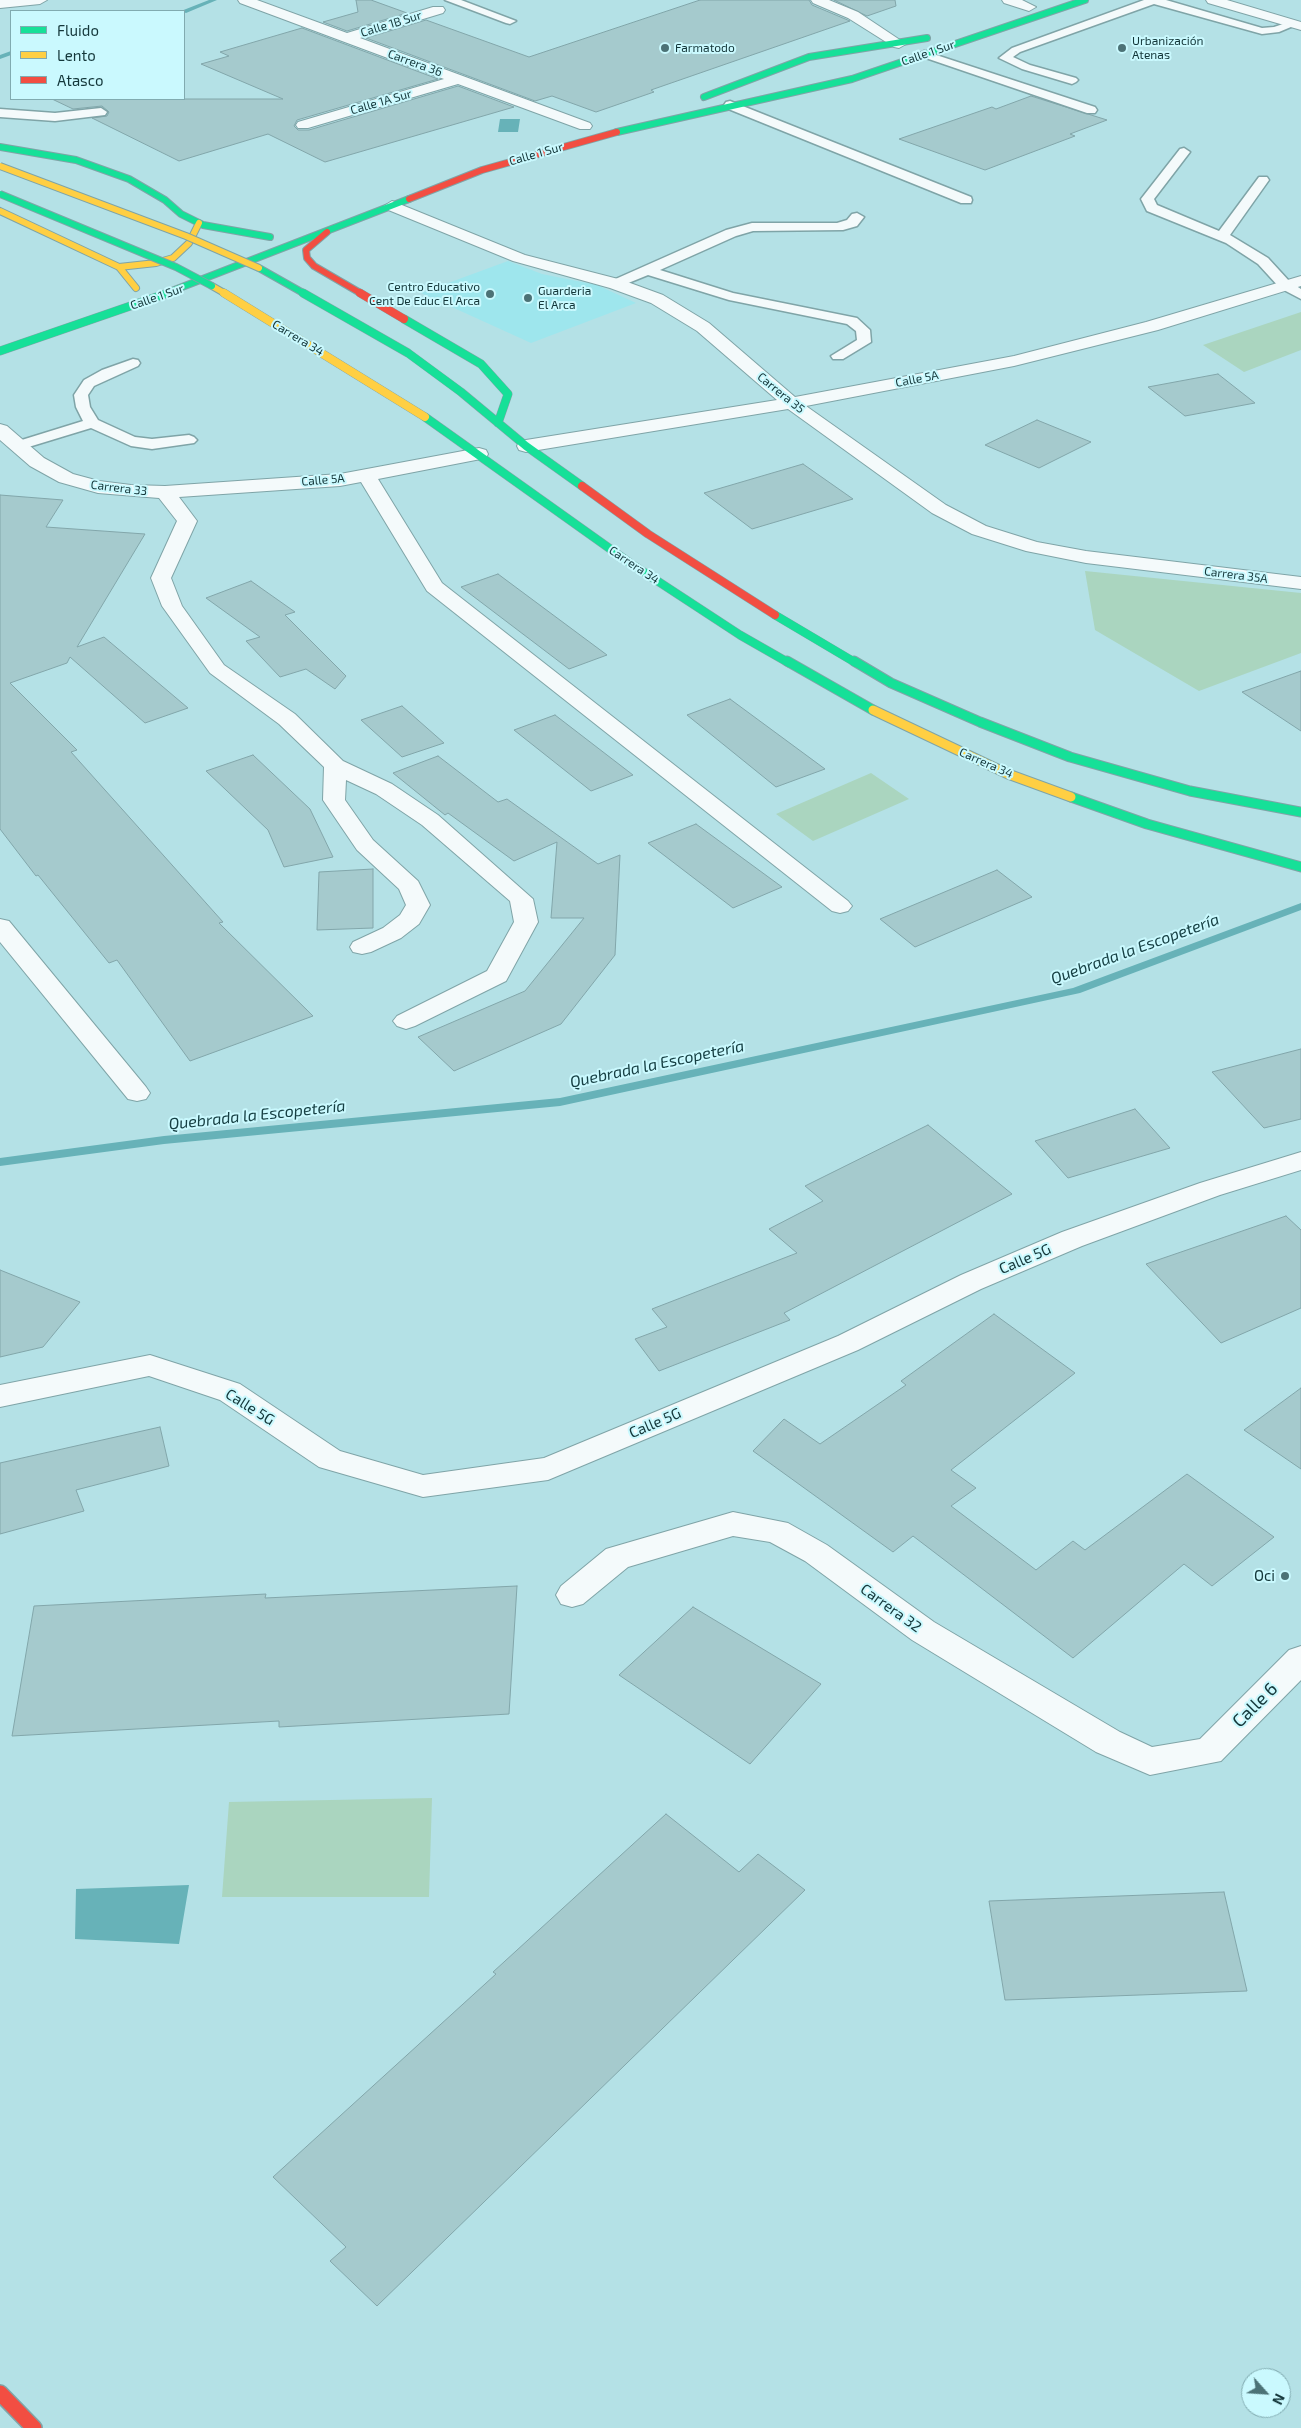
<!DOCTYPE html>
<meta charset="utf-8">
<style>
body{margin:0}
#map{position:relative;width:1301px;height:2428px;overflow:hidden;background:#b4e1e6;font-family:"Exo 2",sans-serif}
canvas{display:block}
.legend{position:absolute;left:10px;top:10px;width:175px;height:90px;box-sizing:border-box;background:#caf9fe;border:1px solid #81abb0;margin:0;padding:6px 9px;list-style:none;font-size:15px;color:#14373a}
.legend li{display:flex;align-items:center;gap:10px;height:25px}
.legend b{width:25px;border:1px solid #81abb0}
.north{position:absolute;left:1241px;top:2368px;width:50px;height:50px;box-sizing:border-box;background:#caf9fe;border:1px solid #81abb0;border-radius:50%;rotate:116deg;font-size:14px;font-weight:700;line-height:20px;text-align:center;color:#14373a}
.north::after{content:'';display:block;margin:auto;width:18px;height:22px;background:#4c7276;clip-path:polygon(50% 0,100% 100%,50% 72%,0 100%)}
</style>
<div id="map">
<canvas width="1301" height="2428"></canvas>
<ul class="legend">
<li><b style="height:6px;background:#16e098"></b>Fluido</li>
<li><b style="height:6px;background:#ffcf43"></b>Lento</li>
<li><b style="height:6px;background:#f24e42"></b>Atasco</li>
</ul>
<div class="north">N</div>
</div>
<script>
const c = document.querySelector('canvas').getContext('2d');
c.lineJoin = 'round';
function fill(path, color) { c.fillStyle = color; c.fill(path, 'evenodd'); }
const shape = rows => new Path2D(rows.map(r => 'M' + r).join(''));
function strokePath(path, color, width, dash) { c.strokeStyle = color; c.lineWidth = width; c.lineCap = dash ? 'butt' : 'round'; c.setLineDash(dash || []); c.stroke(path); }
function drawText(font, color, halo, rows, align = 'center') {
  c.font = font + ' "Exo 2",sans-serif'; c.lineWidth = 4; c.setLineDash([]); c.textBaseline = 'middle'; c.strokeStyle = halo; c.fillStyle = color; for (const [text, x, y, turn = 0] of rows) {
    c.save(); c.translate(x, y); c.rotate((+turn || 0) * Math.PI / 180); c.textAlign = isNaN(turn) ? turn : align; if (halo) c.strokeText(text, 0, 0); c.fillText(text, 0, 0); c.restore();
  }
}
fill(shape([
 [508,261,542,274,597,285,636,303,531,343,421,293]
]), '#9ee6ed');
fill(shape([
 [1301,312,1301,350,1244,372,1203,345],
 [1085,571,1301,593,1301,653,1199,691,1095,630],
 [871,773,909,799,813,841,776,814],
 [432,1798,429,1897,222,1897,229,1802]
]), '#aad5bf');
fill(shape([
 [500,119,520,119,518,132,498,132],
 [189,1885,179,1944,75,1939,76,1889]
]), '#67b2b8');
fill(shape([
 [209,0,217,0,186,13,181,11,209,0],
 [11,51,11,55,0,59,0,55,11,51],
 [1301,903,1301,910,1080,993,560,1106,164,1144,0,1166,0,1158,164,1136,560,1098,1073,988,1301,903]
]), '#67b2b8');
const building = shape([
 [356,0,371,0,407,13,347,31,323,22,358,12,356,0],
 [700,0,809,0,812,5,850,21,651,90,654,92,596,112,552,96,535,101,366,38,426,20,529,57,700,0],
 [834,0,895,0,896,6,867,16,834,0],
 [302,28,438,79,297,120,294,126,298,130,309,130,458,86,514,107,325,162,268,134,179,161,92,118,107,116,109,112,102,106,73,109,52,99,283,99,201,64,229,56,220,52,302,28],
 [1031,96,1107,120,1070,134,1075,136,985,170,899,139,992,107,996,109,1031,96],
 [1218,374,1255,403,1185,416,1148,387,1218,374],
 [1037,420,1091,442,1039,468,985,445,1037,420],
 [803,464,853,499,752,529,704,493,803,464],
 [0,495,63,500,46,527,145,534,77,647,104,637,188,708,145,723,70,657,67,663,10,683,77,750,71,752,223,922,219,923,313,1016,190,1061,117,960,109,963,38,875,36,876,0,829,0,495],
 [498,574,607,655,569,669,461,587,498,574],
 [251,581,295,612,285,615,346,676,335,689,306,669,280,677,246,641,260,637,206,598,251,581],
 [1301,671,1301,731,1242,692,1301,671],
 [730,699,825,769,776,787,687,715,730,699],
 [402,706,444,743,402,757,361,720,402,706],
 [555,715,633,775,591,791,514,730,555,715],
 [253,755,310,809,333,857,284,867,268,830,206,771,253,755],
 [438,756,498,802,507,799,598,864,620,855,615,955,561,1024,454,1071,418,1037,525,991,584,918,551,918,557,842,514,861,448,813,445,815,393,773,438,756],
 [696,824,782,887,733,908,648,843,696,824],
 [373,869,373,928,317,930,319,872,373,869],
 [997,870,1032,897,915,947,880,919,997,870],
 [1301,1049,1301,1119,1264,1128,1212,1072,1301,1049],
 [1135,1109,1170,1148,1068,1178,1035,1141,1135,1109],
 [928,1125,1012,1194,784,1313,790,1320,659,1371,635,1339,667,1327,652,1309,797,1253,769,1229,823,1201,805,1186,928,1125],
 [1286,1216,1301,1230,1301,1308,1221,1343,1146,1264,1286,1216],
 [0,1270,80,1302,43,1347,0,1357,0,1270],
 [994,1314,1075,1373,951,1470,976,1488,951,1506,1036,1570,1073,1541,1085,1550,1187,1474,1274,1537,1212,1586,1184,1564,1073,1658,913,1536,893,1552,753,1451,784,1419,820,1444,906,1385,901,1381,994,1314],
 [1301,1388,1301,1469,1244,1430,1301,1388],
 [160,1427,169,1466,76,1490,84,1511,0,1534,0,1463,160,1427],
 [517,1586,509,1714,279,1727,279,1721,12,1736,34,1606,266,1594,265,1598,517,1586],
 [693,1607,821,1684,750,1764,619,1675,693,1607],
 [666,1814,739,1872,758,1854,805,1890,377,2306,330,2261,346,2247,273,2177,496,1974,493,1972,666,1814],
 [1224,1892,1247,1991,1005,2000,989,1901,1224,1892]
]);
fill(building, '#a5cacd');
strokePath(building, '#82a6aa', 1);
const lane = shape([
 [445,0,461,0,516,21,510,24,506,23,445,0],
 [1144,0,1166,0,1262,28,1274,27,1292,21,1298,24,1279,32,1262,34,1154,4,1020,52,1013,57,1030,65,1076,78,1078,80,1076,82,1072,84,1022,69,999,58,1012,48,1144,0],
 [924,51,1095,107,1097,110,1095,113,1087,113,920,56,918,54,924,51],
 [730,101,971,197,972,200,971,203,961,203,726,108,724,105,726,102,730,101],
 [101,108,107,112,105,115,55,121,0,117,0,109,55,113,101,108],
 [1184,148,1190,152,1154,199,1157,205,1219,231,1259,177,1267,177,1269,180,1230,235,1268,258,1290,282,1301,289,1301,299,1280,288,1258,264,1226,243,1147,211,1141,199,1180,149,1184,148],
 [857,213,864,217,857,226,843,230,753,231,736,236,660,270,733,293,857,318,870,330,871,342,843,359,833,359,831,356,857,340,856,331,847,324,729,300,648,275,616,288,609,284,611,281,726,230,752,223,837,223,847,220,852,214,857,213],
 [133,359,138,360,140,363,138,366,94,386,88,395,90,407,98,420,135,437,152,439,189,435,194,437,197,440,194,443,152,449,131,446,91,428,22,449,12,449,9,446,12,443,83,421,76,407,74,395,84,380,102,370,133,359]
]);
const street = shape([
 [0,0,47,0,40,4,0,8,0,0],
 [238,0,257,0,347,33,433,7,443,7,445,10,443,13,360,38,590,123,592,126,590,129,580,129,458,84,308,128,298,128,296,125,298,122,444,79,240,3,238,0],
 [811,0,829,0,858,12,906,44,899,48,894,47,848,18,813,3,811,0],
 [1002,0,1022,0,1036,7,1029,11,1004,3,1002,0],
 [1206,0,1227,0,1301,22,1301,30,1208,3,1206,0],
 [392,201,525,255,622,280,663,295,709,323,795,397,1014,356,1146,322,1301,276,1301,286,1158,330,1014,366,806,406,946,505,986,526,1037,542,1086,551,1301,577,1301,589,1086,563,1026,551,972,534,932,513,788,409,526,452,519,450,517,446,519,442,526,440,777,400,697,331,651,303,610,288,513,261,386,209,384,206,392,201],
 [0,424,7,426,44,458,73,474,99,481,131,485,165,486,340,474,479,448,486,450,488,454,486,458,378,479,442,583,848,901,852,906,848,911,840,913,832,911,427,591,361,482,340,486,179,497,197,521,171,578,182,606,224,665,295,714,343,761,392,784,438,815,533,899,538,922,506,981,415,1026,406,1029,397,1026,393,1021,397,1016,487,971,514,922,510,901,422,825,376,794,346,780,345,800,373,840,418,881,430,905,419,924,401,938,371,952,362,954,353,952,350,947,353,942,383,928,400,915,406,905,399,889,357,850,323,800,324,767,279,724,210,673,162,606,151,578,177,521,159,498,98,493,59,482,30,466,0,440,0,424],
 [0,919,9,921,146,1087,150,1093,146,1099,137,1101,128,1099,0,942,0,919],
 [1301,1152,1301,1170,1220,1195,1082,1246,981,1289,858,1350,548,1480,423,1497,319,1467,220,1400,149,1376,0,1407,0,1385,150,1355,240,1384,340,1451,423,1475,544,1458,838,1336,961,1275,1062,1232,1200,1183,1301,1152],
 [733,1512,788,1523,827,1545,934,1622,1120,1732,1152,1747,1200,1739,1289,1650,1301,1646,1301,1680,1221,1761,1150,1775,1096,1752,912,1640,805,1561,770,1542,733,1536,628,1567,583,1604,572,1607,561,1604,556,1595,561,1586,606,1549,733,1512]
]);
const fastFar2 = shape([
 [704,97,809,57,927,38],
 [617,132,852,79,1085,0],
 [0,147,76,160,129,179,165,200,181,214,203,225,270,237],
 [259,268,305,294],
 [164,294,409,199]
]);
const fastFar1 = shape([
 [303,293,408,353,461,392,526,446,582,486],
 [404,319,481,364,508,394,498,423],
 [0,351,168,293],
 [425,417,630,563,740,635,789,663],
 [775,615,856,663]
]);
const fast = shape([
 [787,661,873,710],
 [854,661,891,683,980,722,1070,757,1190,791,1301,812],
 [1071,797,1147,824,1301,867]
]);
const slowFar2 = shape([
 [0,211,119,267,136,288],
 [119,267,156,263,173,258,189,243,199,223],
 [212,286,226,294]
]);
const slowFar1 = shape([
 [224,293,425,417]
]);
const slow = shape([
 [873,710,1008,774,1071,797]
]);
const jamFar2 = shape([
 [409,199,482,170,617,132],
 [327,232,306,250,307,258,314,266,362,294]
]);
const jamFar1 = shape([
 [360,293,404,319],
 [582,486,648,534,775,615]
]);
const jam = shape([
 [0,2393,34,2428]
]);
strokePath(lane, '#7fa4a7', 3);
strokePath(street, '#7fa4a7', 2);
strokePath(fastFar2, '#7fa4a7', 8);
strokePath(fastFar1, '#7fa4a7', 9);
strokePath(fast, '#7fa4a7', 11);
strokePath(slowFar2, '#7fa4a7', 8);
strokePath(slowFar1, '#7fa4a7', 9);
strokePath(slow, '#7fa4a7', 11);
strokePath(jamFar2, '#7fa4a7', 8);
strokePath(jamFar1, '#7fa4a7', 9);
strokePath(jam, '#7fa4a7', 18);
fill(lane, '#f4fafb');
fill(street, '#f4fafb');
strokePath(fastFar2, '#16e098', 6);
strokePath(fastFar1, '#16e098', 8);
strokePath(fast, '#16e098', 9);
strokePath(slowFar2, '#ffcf43', 6);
strokePath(slowFar1, '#ffcf43', 8);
strokePath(slow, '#ffcf43', 9);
strokePath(jamFar2, '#f24e42', 6);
strokePath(jamFar1, '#f24e42', 8);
strokePath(jam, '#f24e42', 15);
const fastBridge = shape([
 [0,194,176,267,212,286]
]);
const slowBridge = shape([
 [0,166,186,236,259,268]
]);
strokePath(fastBridge, '#7fa4a7', 8, []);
strokePath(slowBridge, '#7fa4a7', 8, []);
strokePath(fastBridge, '#16e098', 6);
strokePath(slowBridge, '#ffcf43', 6);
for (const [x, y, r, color] of [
 [665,48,5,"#4c7276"],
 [1122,48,5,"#4c7276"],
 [490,294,5,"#4c7276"],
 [528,298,5,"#4c7276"],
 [1285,1576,5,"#4c7276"]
]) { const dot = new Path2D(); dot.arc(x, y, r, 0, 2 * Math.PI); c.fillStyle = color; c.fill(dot); strokePath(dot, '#caf9fe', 2); }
drawText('12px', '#14373a', '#caf9fe', [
 ["Calle 1B Sur",391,24,-17],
 ["Calle 1 Sur",928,53,-19],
 ["Carrera 36",415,63,20],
 ["Calle 1A Sur",381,102,-16],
 ["Calle 1 Sur",536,154,-16],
 ["Calle 1 Sur",157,297,-19],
 ["Carrera 34",298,338,31],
 ["Calle 5A",917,379,-11],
 ["Carrera 35",781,393,39],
 ["Calle 5A",323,480,-5],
 ["Carrera 33",119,488,7],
 ["Carrera 34",634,565,34],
 ["Carrera 35A",1236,575,7],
 ["Carrera 34",986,763,24]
]);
drawText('12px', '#14373a', '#caf9fe', [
 ["Urbanización",1132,41],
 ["Atenas",1132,55],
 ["Farmatodo",675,48],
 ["Centro Educativo",480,287,"right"],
 ["Cent De Educ El Arca",480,301,"right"],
 ["Guarderia",538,291],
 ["El Arca",538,305]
], 'left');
drawText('15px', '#14373a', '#caf9fe', [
 ["Calle 5G",1025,1259,-23],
 ["Calle 5G",250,1407,32],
 ["Calle 5G",655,1423,-23],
 ["Carrera 32",891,1608,36]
]);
drawText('15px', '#14373a', '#caf9fe', [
 ["Oci",1275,1576]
], 'right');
drawText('italic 16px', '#174044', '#caf9fe', [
 ["Quebrada la Escopetería",1135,949,-20],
 ["Quebrada la Escopetería",657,1064,-12],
 ["Quebrada la Escopetería",257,1115,-6]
]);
drawText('18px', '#14373a', '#caf9fe', [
 ["Calle 6",1255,1705,-45]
]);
</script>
